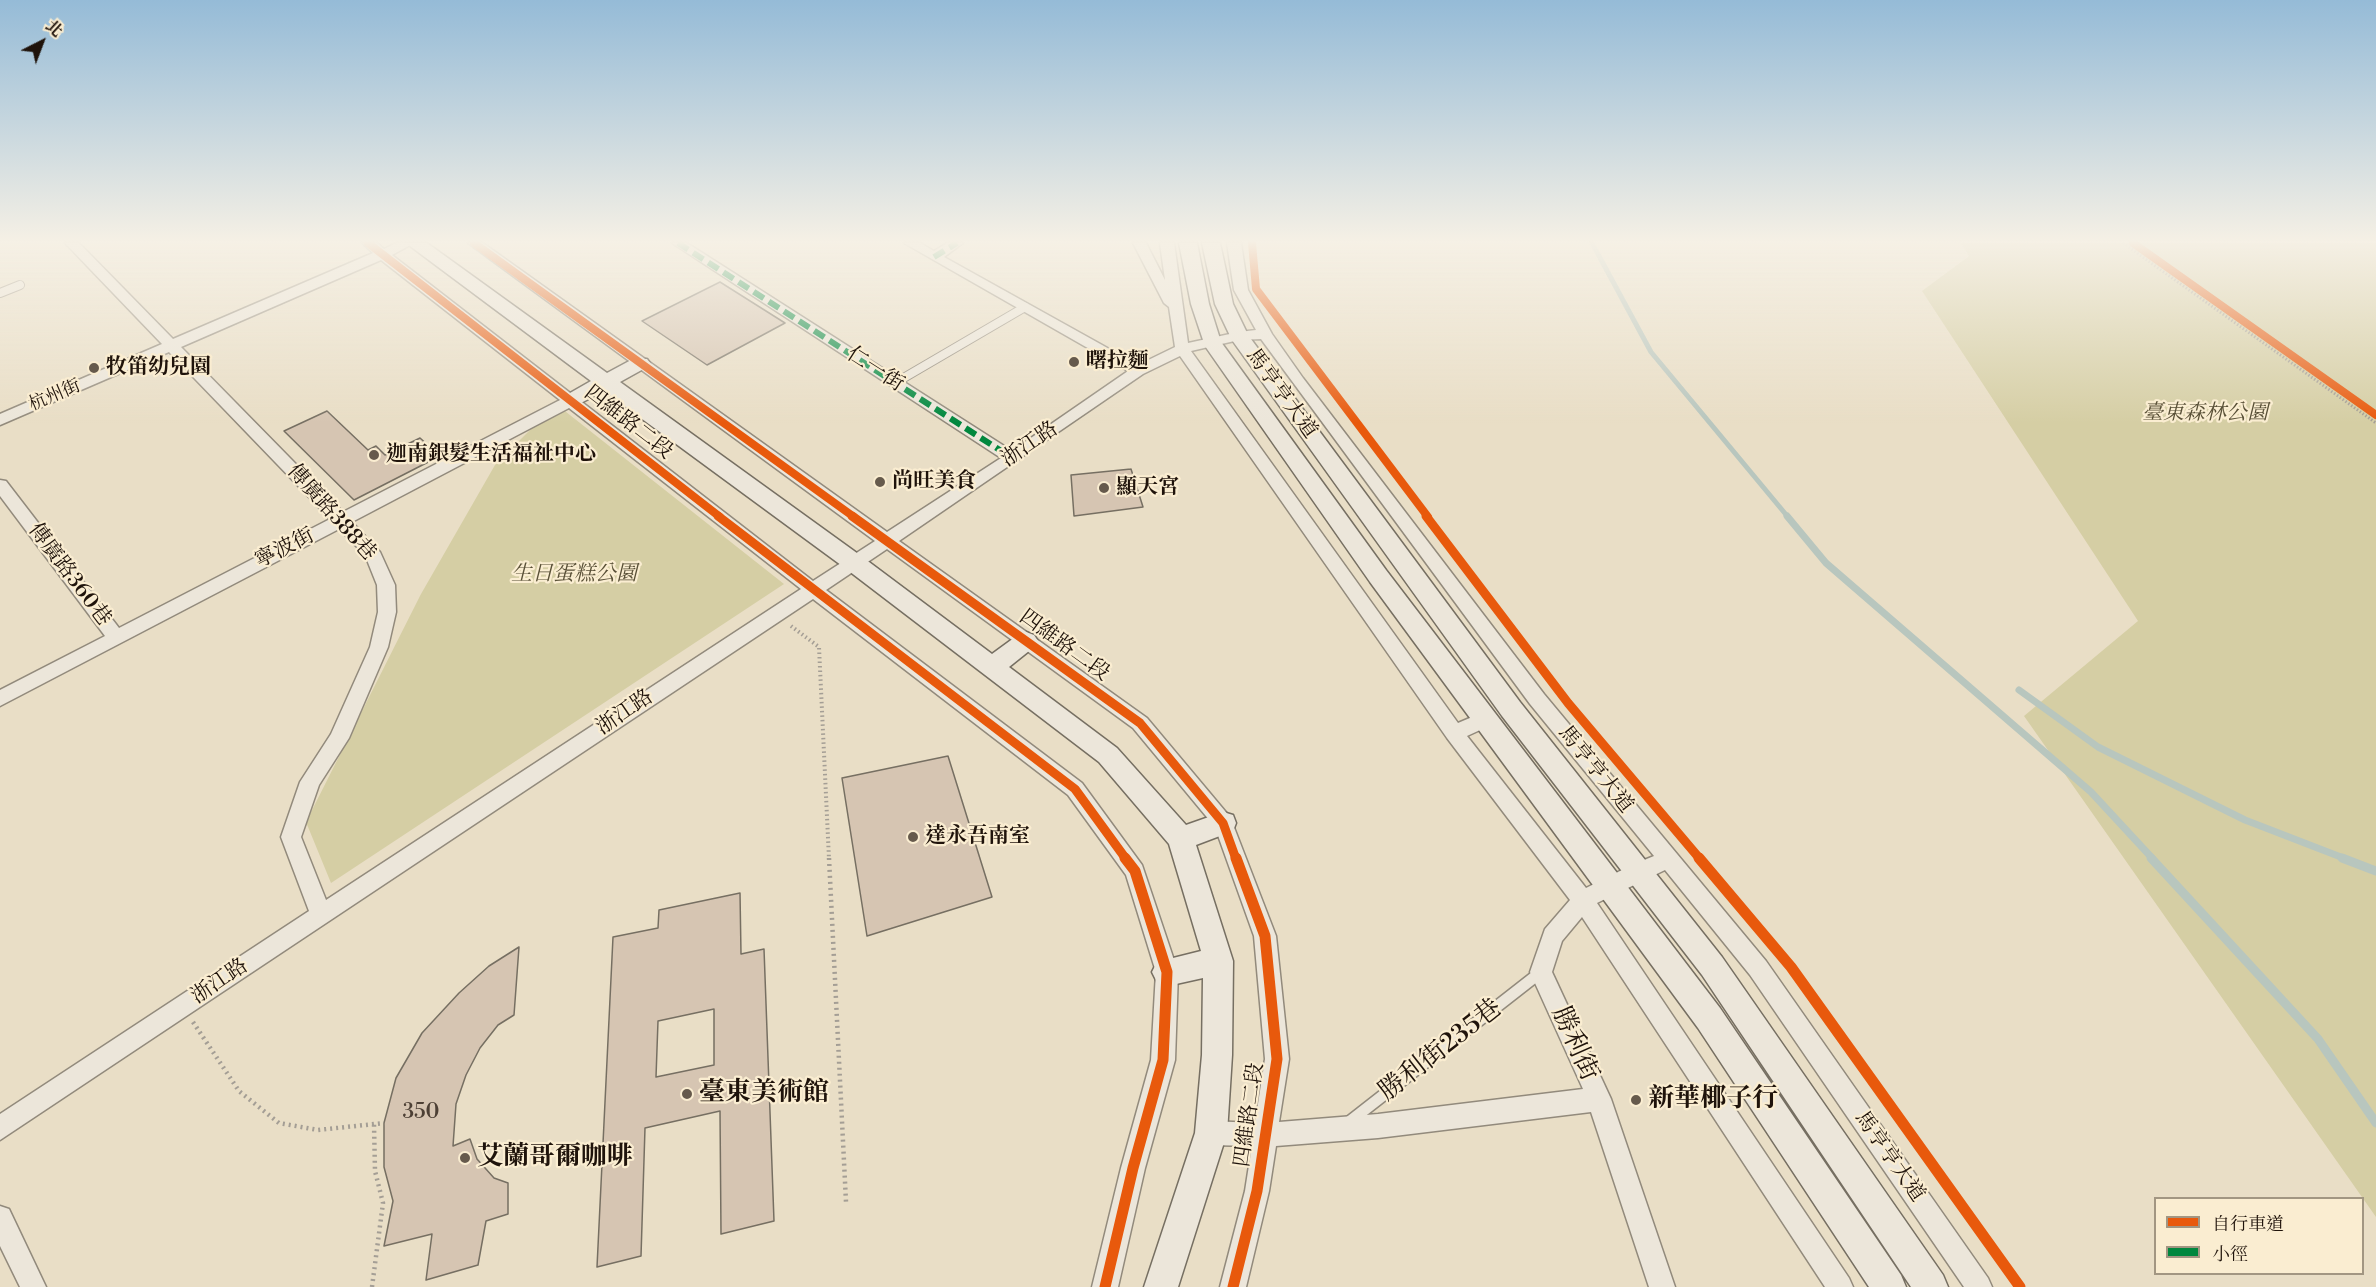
<!DOCTYPE html>
<meta charset="utf-8">
<style>
body{margin:0}
#map{position:relative;width:2376px;height:1287px;overflow:hidden;background:#e9dec6;font-family:"Libre Bodoni","Noto Serif TC",serif}
canvas{display:block}
.legend{position:absolute;left:2154px;top:1197px;width:210px;height:78px;box-sizing:border-box;background:#faedd1;border:2px solid #a29682;margin:0;padding:8px 10px;list-style:none;font-size:18px;color:#1f130b}
.legend li{display:flex;align-items:center;gap:12px;height:30px}
.legend b{width:30px;border:2px solid #a29682}
.north{position:absolute;left:12px;top:12px;width:60px;height:60px;-webkit-text-stroke:4px #faedd1;paint-order:stroke;rotate:42deg;font-size:16px;font-weight:700;line-height:24px;text-align:center;color:#1f130b}
.north::after{content:'';display:block;margin:auto;width:21px;height:27px;background:#1f130b;clip-path:polygon(50% 0,100% 100%,50% 72%,0 100%)}
</style>
<div id="map">
<canvas width="2376" height="1287"></canvas>
<ul class="legend">
<li><b style="height:8px;background:#e8590c"></b>自行車道</li>
<li><b style="height:8px;background:#00873e"></b>小徑</li>
</ul>
<div class="north">北</div>
</div>
<script>
const c = document.querySelector('canvas').getContext('2d');
c.lineJoin = 'round';
function fill(path, color) { c.fillStyle = color; c.fill(path, 'evenodd'); }
const shape = rows => new Path2D(rows.map(r => 'M' + r).join(''));
function strokePath(path, color, width, dash) { c.strokeStyle = color; c.lineWidth = width; c.lineCap = dash ? 'butt' : 'round'; c.setLineDash(dash || []); c.stroke(path); }
function drawText(font, color, halo, rows, align = 'center') {
  c.font = font + ' "Libre Bodoni","Noto Serif TC",serif'; c.lineWidth = 4.5; c.setLineDash([]); c.textBaseline = 'middle'; c.strokeStyle = halo; c.fillStyle = color; for (const [text, x, y, turn = 0] of rows) {
    c.save(); c.translate(x, y); c.rotate((+turn || 0) * Math.PI / 180); c.textAlign = isNaN(turn) ? turn : align; if (halo) c.strokeText(text, 0, 0); c.fillText(text, 0, 0); c.restore();
  }
}
fill(shape([
 [1961,243,2376,243,2376,1217,2024,716,2138,621,1922,291,1969,256],
 [556,404,784,584,331,883,306,822,421,594,495,465]
]), '#d5cea4');
strokePath(shape([
 [1592,243,1651,352,1788,517]
]), '#b8c6be', 5);
strokePath(shape([
 [1787,516,1826,563,2091,792,2153,859],
 [2019,690,2098,747,2245,820,2346,859]
]), '#b8c6be', 7);
strokePath(shape([
 [2151,858,2318,1039,2376,1123],
 [2342,858,2376,871]
]), '#b8c6be', 9);
const building = shape([
 [720,282,785,323,707,365,642,321,720,282],
 [327,411,368,450,376,446,385,455,420,438,440,456,354,500,284,431,327,411],
 [1131,469,1143,507,1074,516,1071,475,1131,469],
 [948,756,992,897,867,936,842,778,948,756],
 [740,893,741,954,764,949,774,1221,721,1234,720,1111,645,1128,641,1256,597,1267,613,937,658,928,659,910,740,893],
 [714,1009,714,1065,656,1077,658,1021,714,1009],
 [519,947,514,1015,498,1025,480,1048,466,1075,456,1104,453,1146,470,1139,477,1159,494,1178,508,1183,508,1214,486,1221,478,1265,426,1280,432,1234,384,1246,393,1201,384,1167,384,1123,396,1078,422,1033,459,993,489,966,519,947]
]);
fill(building, '#d6c5b2');
strokePath(building, '#766f62', 1.5);
const laneFar1 = shape([
 [0,293,20,285],
 [895,383,1025,307]
]);
const lane = shape([
 [1349,1122,1541,972]
]);
const street = shape([
 [65,243,79,243,173,339,373,253,362,243,377,243,384,249,396,243,414,243,392,255,813,581,875,541,468,243,483,243,887,532,1001,458,672,243,687,243,1012,451,1128,371,904,243,920,243,934,251,947,243,963,243,944,257,1138,365,1175,347,1169,307,1164,303,1133,243,1146,243,1165,280,1160,243,1174,243,1188,343,1239,332,1256,330,1234,290,1227,243,1241,243,1248,290,1272,334,1303,378,1544,694,1766,961,1988,1278,1992,1287,1964,1287,1750,975,1665,870,1597,903,1849,1278,1853,1287,1825,1287,1582,917,1562,941,1552,972,1611,1099,1675,1287,1649,1287,1591,1112,1378,1138,1276,1146,1269,1191,1246,1287,1220,1287,1245,1191,1252,1146,1211,1145,1203,1141,1199,1133,1203,1125,1211,1121,1255,1123,1265,1059,1254,936,1215,827,1133,728,887,549,826,590,1082,783,1142,865,1178,972,1175,1060,1145,1168,1118,1287,1092,1287,1121,1168,1151,1060,1156,972,1126,875,1068,795,813,599,0,1140,0,1114,309,911,281,837,300,782,331,734,370,647,378,612,377,585,365,555,339,529,0,706,0,690,105,636,0,496,0,480,6,481,119,628,330,519,169,352,0,425,0,414,162,344,65,243],
 [381,260,560,400,343,512,181,347,381,260],
 [1261,339,1530,704,1654,856,1632,865,1586,888,1467,736,1491,725,1493,720,1491,715,1484,712,1458,723,1191,351,1239,340,1261,339],
 [1180,356,1447,738,1570,900,1545,929,1530,972,1583,1089,1378,1114,1279,1122,1289,1059,1276,936,1230,817,1147,718,899,541,1143,374,1180,356],
 [569,408,801,589,326,900,301,837,319,785,349,738,388,647,396,612,395,585,380,552,352,522,569,408],
 [0,1206,9,1209,46,1287,20,1287,0,1246,0,1206]
]);
const secondary = shape([
 [406,243,427,243,607,373,633,359,647,359,650,363,647,367,620,382,861,556,992,654,1018,635,1026,632,1034,635,1038,641,1034,647,1009,667,1117,748,1186,825,1223,812,1233,815,1236,823,1233,831,1196,845,1233,961,1232,1055,1227,1133,1178,1287,1144,1287,1195,1133,1202,1055,1203,978,1167,986,1157,982,1152,972,1157,962,1201,951,1169,844,1099,762,845,568,604,391,577,405,570,407,563,405,560,401,563,397,591,381,406,243],
 [1179,243,1197,243,1209,304,1221,342,1386,570,1720,1008,1901,1275,1906,1287,1869,1287,1698,1028,1370,582,1205,346,1191,304,1179,243],
 [1202,243,1220,243,1233,304,1248,335,1520,702,1722,957,1943,1275,1948,1287,1911,1287,1702,975,1502,716,1232,340,1215,304,1202,243]
]);
strokePath(laneFar1, '#928a7c', 10);
strokePath(lane, '#928a7c', 14);
strokePath(street, '#928a7c', 3);
strokePath(secondary, '#766f62', 3);
strokePath(shape([
 [2123,243,2376,423]
]), '#a49e95', 3, [1.5, 2]);
strokePath(shape([
 [791,626,819,647,829,859]
]), '#a49e95', 4, [1.5, 3]);
strokePath(shape([
 [829,858,846,1202],
 [193,1022,239,1091,279,1123,318,1130,384,1123],
 [372,1287,383,1203,375,1171,374,1124]
]), '#a49e95', 4.5, [2, 4]);
strokePath(laneFar1, '#ece6da', 8);
strokePath(lane, '#ece6da', 11);
fill(street, '#ece6da');
fill(secondary, '#ece6da');
strokePath(shape([
 [678,243,1012,458],
 [934,257,957,243]
]), '#00873e', 6, [12, 6]);
strokePath(shape([
 [368,243,720,517],
 [474,243,854,517],
 [1252,243,1256,289,1428,517],
 [2133,243,2376,415]
]), '#e8590c', 8);
strokePath(shape([
 [718,516,1075,789,1126,859],
 [852,516,1140,723,1223,823,1236,859],
 [1426,516,1568,703,1700,859]
]), '#e8590c', 9);
strokePath(shape([
 [1699,858,1791,967,2020,1287],
 [1105,1287,1133,1168,1163,1060,1167,972,1135,871,1125,858],
 [1233,1287,1257,1191,1277,1059,1265,936,1236,858]
]), '#e8590c', 11);
const sky = c.createLinearGradient(0, 0, 0, 423);
sky.addColorStop(0, '#95bbd7');
sky.addColorStop(0.57, '#f5f0e5');
sky.addColorStop(1, '#f5f0e500');
c.fillStyle = sky;
c.fillRect(0, 0, 2376, 423);
for (const [x, y, r, color] of [
 [1074,362,6,"#665a4c"],
 [94,368,6,"#665a4c"],
 [374,455,6,"#665a4c"],
 [880,482,6,"#665a4c"],
 [1104,488,6,"#665a4c"],
 [913,837,6,"#665a4c"],
 [687,1094,6,"#665a4c"],
 [1636,1100,6,"#665a4c"],
 [465,1158,6,"#665a4c"]
]) { const dot = new Path2D(); dot.arc(x, y, r, 0, 2 * Math.PI); c.fillStyle = color; c.fill(dot); strokePath(dot, '#faedd1', 2); }
drawText('18px', '#1f130b', '#faedd1', [
 ["杭州街",55,396,-23]
]);
drawText('bold 21px', '#1f130b', '#faedd1', [
 ["曙拉麵",1086,362],
 ["牧笛幼兒園",106,368],
 ["迦南銀髮生活福祉中心",386,455],
 ["尚旺美食",892,482],
 ["顯天宮",1116,488],
 ["達永吾南室",925,837]
], 'left');
drawText('21px', '#1f130b', '#faedd1', [
 ["仁一街",875,370,33],
 ["馬亨亨大道",1281,394,54],
 ["四維路二段",628,423,38],
 ["浙江路",1030,445,-34],
 ["傳廣路388巷",331,513,48],
 ["寧波街",285,549,-27],
 ["傳廣路360巷",69,575,53],
 ["四維路二段",1064,646,36],
 ["浙江路",625,713,-34],
 ["馬亨亨大道",1595,770,51],
 ["浙江路",220,982,-34],
 ["四維路二段",1250,1115,-82],
 ["馬亨亨大道",1889,1157,55]
]);
drawText('italic 21px', '#595037', '#faedd1', [
 ["臺東森林公園",2205,414],
 ["生日蛋糕公園",574,575]
]);
drawText('21px', '#4d4035', null, [
 ["350",421,1113]
]);
drawText('26px', '#1f130b', '#faedd1', [
 ["勝利街",1574,1044,66],
 ["勝利街235巷",1441,1051,-38]
]);
drawText('bold 26px', '#1f130b', '#faedd1', [
 ["臺東美術館",699,1094],
 ["新華椰子行",1648,1100],
 ["艾蘭哥爾咖啡",477,1158]
], 'left');
</script>
